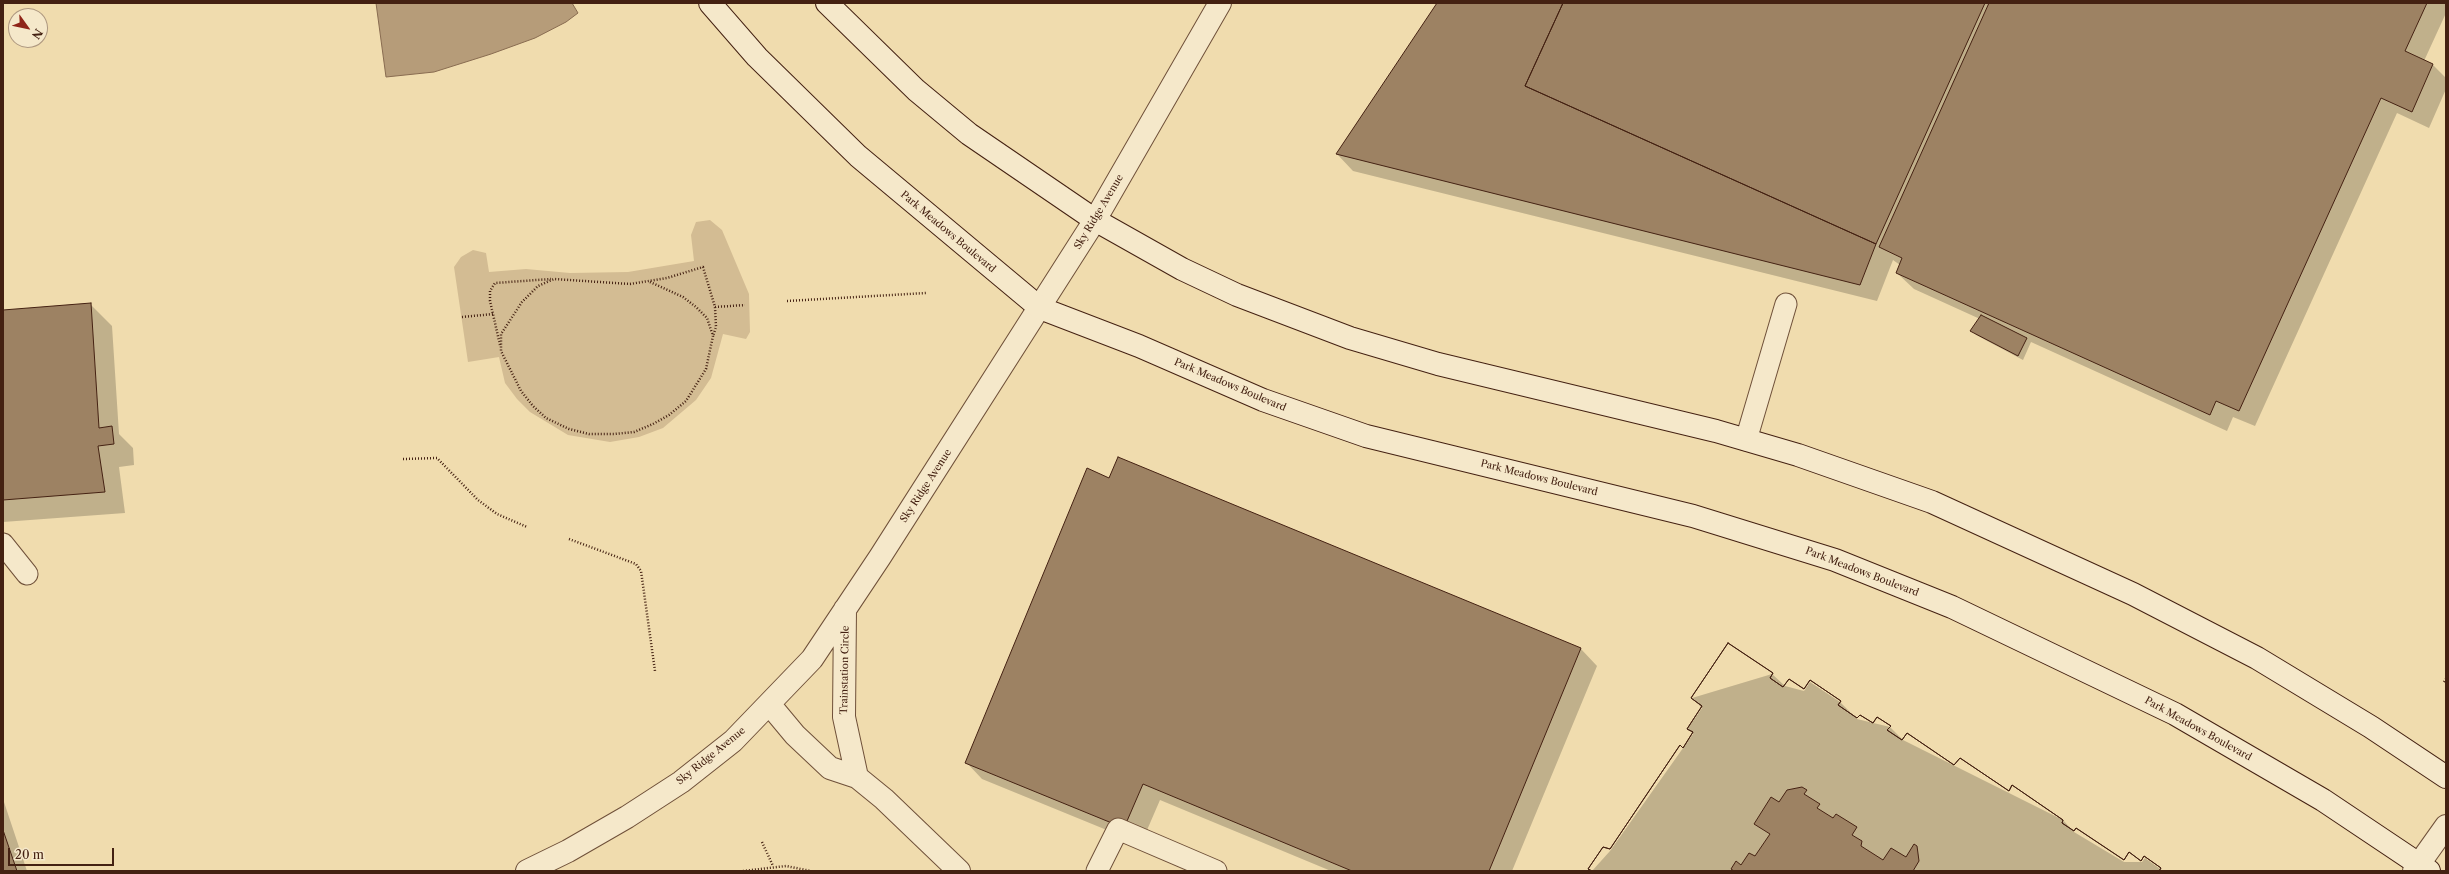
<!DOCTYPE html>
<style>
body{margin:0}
#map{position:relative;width:2449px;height:874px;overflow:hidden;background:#f0dcae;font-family:"Libre Caslon Text",serif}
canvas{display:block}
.frame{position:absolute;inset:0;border:4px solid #442112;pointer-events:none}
.north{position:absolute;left:8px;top:8px;width:40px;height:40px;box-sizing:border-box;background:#f5e8ca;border:1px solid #ae9880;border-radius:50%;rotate:123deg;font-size:11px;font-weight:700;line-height:16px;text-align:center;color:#442112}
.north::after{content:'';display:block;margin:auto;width:14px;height:18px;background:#8f2418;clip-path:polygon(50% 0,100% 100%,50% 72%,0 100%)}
.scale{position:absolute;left:8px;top:848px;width:106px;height:18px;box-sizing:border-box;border:2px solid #442112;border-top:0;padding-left:5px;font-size:12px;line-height:14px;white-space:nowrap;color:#442112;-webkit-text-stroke:3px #f5e8ca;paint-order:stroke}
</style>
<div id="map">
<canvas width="2449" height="874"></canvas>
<div class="frame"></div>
<div class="north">N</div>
<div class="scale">20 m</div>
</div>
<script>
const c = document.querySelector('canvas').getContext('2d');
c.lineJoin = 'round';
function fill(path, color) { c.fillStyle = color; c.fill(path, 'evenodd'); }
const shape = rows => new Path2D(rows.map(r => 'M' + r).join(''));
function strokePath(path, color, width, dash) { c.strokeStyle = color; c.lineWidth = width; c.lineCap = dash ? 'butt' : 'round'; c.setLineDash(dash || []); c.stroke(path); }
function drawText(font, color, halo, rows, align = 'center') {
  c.font = font + ' "Libre Caslon Text",serif'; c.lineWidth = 3; c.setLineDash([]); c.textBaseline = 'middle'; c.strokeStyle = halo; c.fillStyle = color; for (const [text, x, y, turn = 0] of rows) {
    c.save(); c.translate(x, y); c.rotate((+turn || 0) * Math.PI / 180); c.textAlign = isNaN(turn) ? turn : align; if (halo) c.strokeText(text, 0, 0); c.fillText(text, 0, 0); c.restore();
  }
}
fill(shape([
 [710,220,722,230,749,294,750,332,746,339,723,334,711,378,696,400,663,428,639,437,610,442,568,435,530,412,517,399,505,383,499,357,468,362,454,267,461,257,473,250,486,253,489,272,526,269,570,273,628,272,694,261,691,235,696,222]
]), '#d3bc93');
const water = shape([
 [376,3,572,3,578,13,566,22,535,38,491,54,434,72,386,77,376,3]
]);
fill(water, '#b69c79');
strokePath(water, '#886b50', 1);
fill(shape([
 [1438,3,2446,3,2446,13,2424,61,2433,65,2446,78,2446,89,2429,128,2397,113,2255,426,2233,417,2227,431,2031,342,2023,360,1976,335,1972,331,1980,319,1914,289,1897,273,1900,265,1893,260,1877,301,1353,171,1337,154],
 [91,305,112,326,119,434,133,448,134,465,119,467,125,513,3,522,3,311],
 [1119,458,1581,649,1597,666,1512,871,1331,871,1160,800,1141,844,982,779,966,762],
 [1772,674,1785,686,1804,691,1810,682,1840,702,1857,719,1890,727,1903,740,2063,820,2074,832,2124,862,2142,862,2145,858,2163,871,1592,871,1610,851,1693,734,1688,728,1702,708,1692,698],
 [3,799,27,871,3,871]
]), '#0003');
const building = shape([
 [1437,3,1563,3,1525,86,1876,244,1860,285,1336,154,1437,3],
 [1563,3,1985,3,1876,244,1525,86,1563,3],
 [1989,3,2427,3,2405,51,2433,64,2412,112,2381,98,2239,411,2216,401,2210,415,1896,273,1902,258,1879,247,1989,3],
 [91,303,99,428,112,426,114,444,98,446,105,492,3,500,3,310,91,303],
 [1981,315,2027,338,2018,356,1970,331,1981,315],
 [1118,457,1581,648,1489,871,1352,871,1143,784,1124,828,965,763,1087,468,1109,478,1118,457],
 [1728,643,1773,673,1770,678,1783,687,1789,679,1804,689,1810,680,1841,701,1838,705,1857,718,1860,715,1873,723,1877,717,1891,726,1887,730,1902,740,1907,733,1954,765,1960,758,2009,791,2012,785,2063,820,2062,823,2074,831,2076,828,2124,860,2129,852,2141,861,2144,856,2161,868,2159,871,1913,871,1919,861,1917,846,1914,844,1906,857,1891,848,1883,860,1861,846,1862,841,1852,835,1857,827,1836,814,1833,818,1817,808,1820,804,1804,794,1807,790,1802,787,1787,790,1779,802,1771,797,1754,824,1770,834,1755,856,1749,853,1741,865,1736,861,1731,869,1734,871,1592,871,1588,869,1603,847,1610,849,1680,745,1683,748,1693,732,1687,729,1702,706,1691,698,1728,643],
 [1728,643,1773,673,1770,678,1783,687,1789,679,1804,689,1810,680,1841,701,1838,705,1857,718,1860,715,1873,723,1877,717,1891,726,1887,730,1902,740,1907,733,1954,765,1960,758,2009,791,2012,785,2063,820,2062,823,2074,831,2076,828,2124,860,2129,852,2141,861,2144,856,2161,868,2159,871,1592,871,1588,869,1603,847,1610,849,1680,745,1683,748,1693,732,1687,729,1702,706,1691,698,1728,643],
 [3,830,17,871,3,871,3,830]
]);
fill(building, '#9d8263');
strokePath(building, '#442112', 1);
const service = shape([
 [1746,440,1786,304],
 [3,544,27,574],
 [1097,871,1118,829,1216,871]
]);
const minor = shape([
 [845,609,844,717,857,777],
 [770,705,795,735,830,768,857,777,884,799,959,871],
 [527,871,568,851,627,817,681,782,733,741,812,659,880,557,1095,220,1220,3],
 [2414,871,2446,826]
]);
const secondary = shape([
 [710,3,757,57,858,156,1040,308,1139,346,1263,400,1366,436,1693,516,1835,560,1952,607,2175,714,2323,800,2429,871],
 [827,3,916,90,969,134,1095,220,1182,269,1237,295,1350,338,1438,364,1716,431,1798,455,1932,502,2133,594,2257,658,2371,727,2446,777]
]);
strokePath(service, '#6f5039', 23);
strokePath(minor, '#6f5039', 24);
strokePath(secondary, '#442112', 24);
strokePath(shape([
 [650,282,683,297,696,307,707,318,713,336,706,369,686,401,669,415,653,424,634,432,614,434,589,434,569,429,546,418,533,406,521,391,501,351,501,334,522,302,538,286,554,279,630,284,667,278,703,267,715,307,716,327,713,336],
 [787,301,926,293],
 [715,307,745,305],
 [462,317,493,314],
 [500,345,490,301,490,291,495,283,551,279],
 [403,459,437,458,478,500,497,514,527,527],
 [569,539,636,564,641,571,655,671],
 [2444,682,2446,679],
 [762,842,773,866],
 [743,871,786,866,811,871]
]), '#442112', 2.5, [1, 2]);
strokePath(service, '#f5e8ca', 21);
strokePath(minor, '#f5e8ca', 22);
strokePath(secondary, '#f5e8ca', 22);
drawText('10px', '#442112', '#f5e8ca', [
 ["Sky Ridge Avenue",1099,212,-59],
 ["Park Meadows Boulevard",948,232,40],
 ["Park Meadows Boulevard",1230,385,23],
 ["Park Meadows Boulevard",1539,478,14],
 ["Sky Ridge Avenue",926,486,-57],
 ["Park Meadows Boulevard",1862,572,21],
 ["Trainstation Circle",845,670,-89],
 ["Park Meadows Boulevard",2198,729,29],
 ["Sky Ridge Avenue",711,756,-39]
]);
</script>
